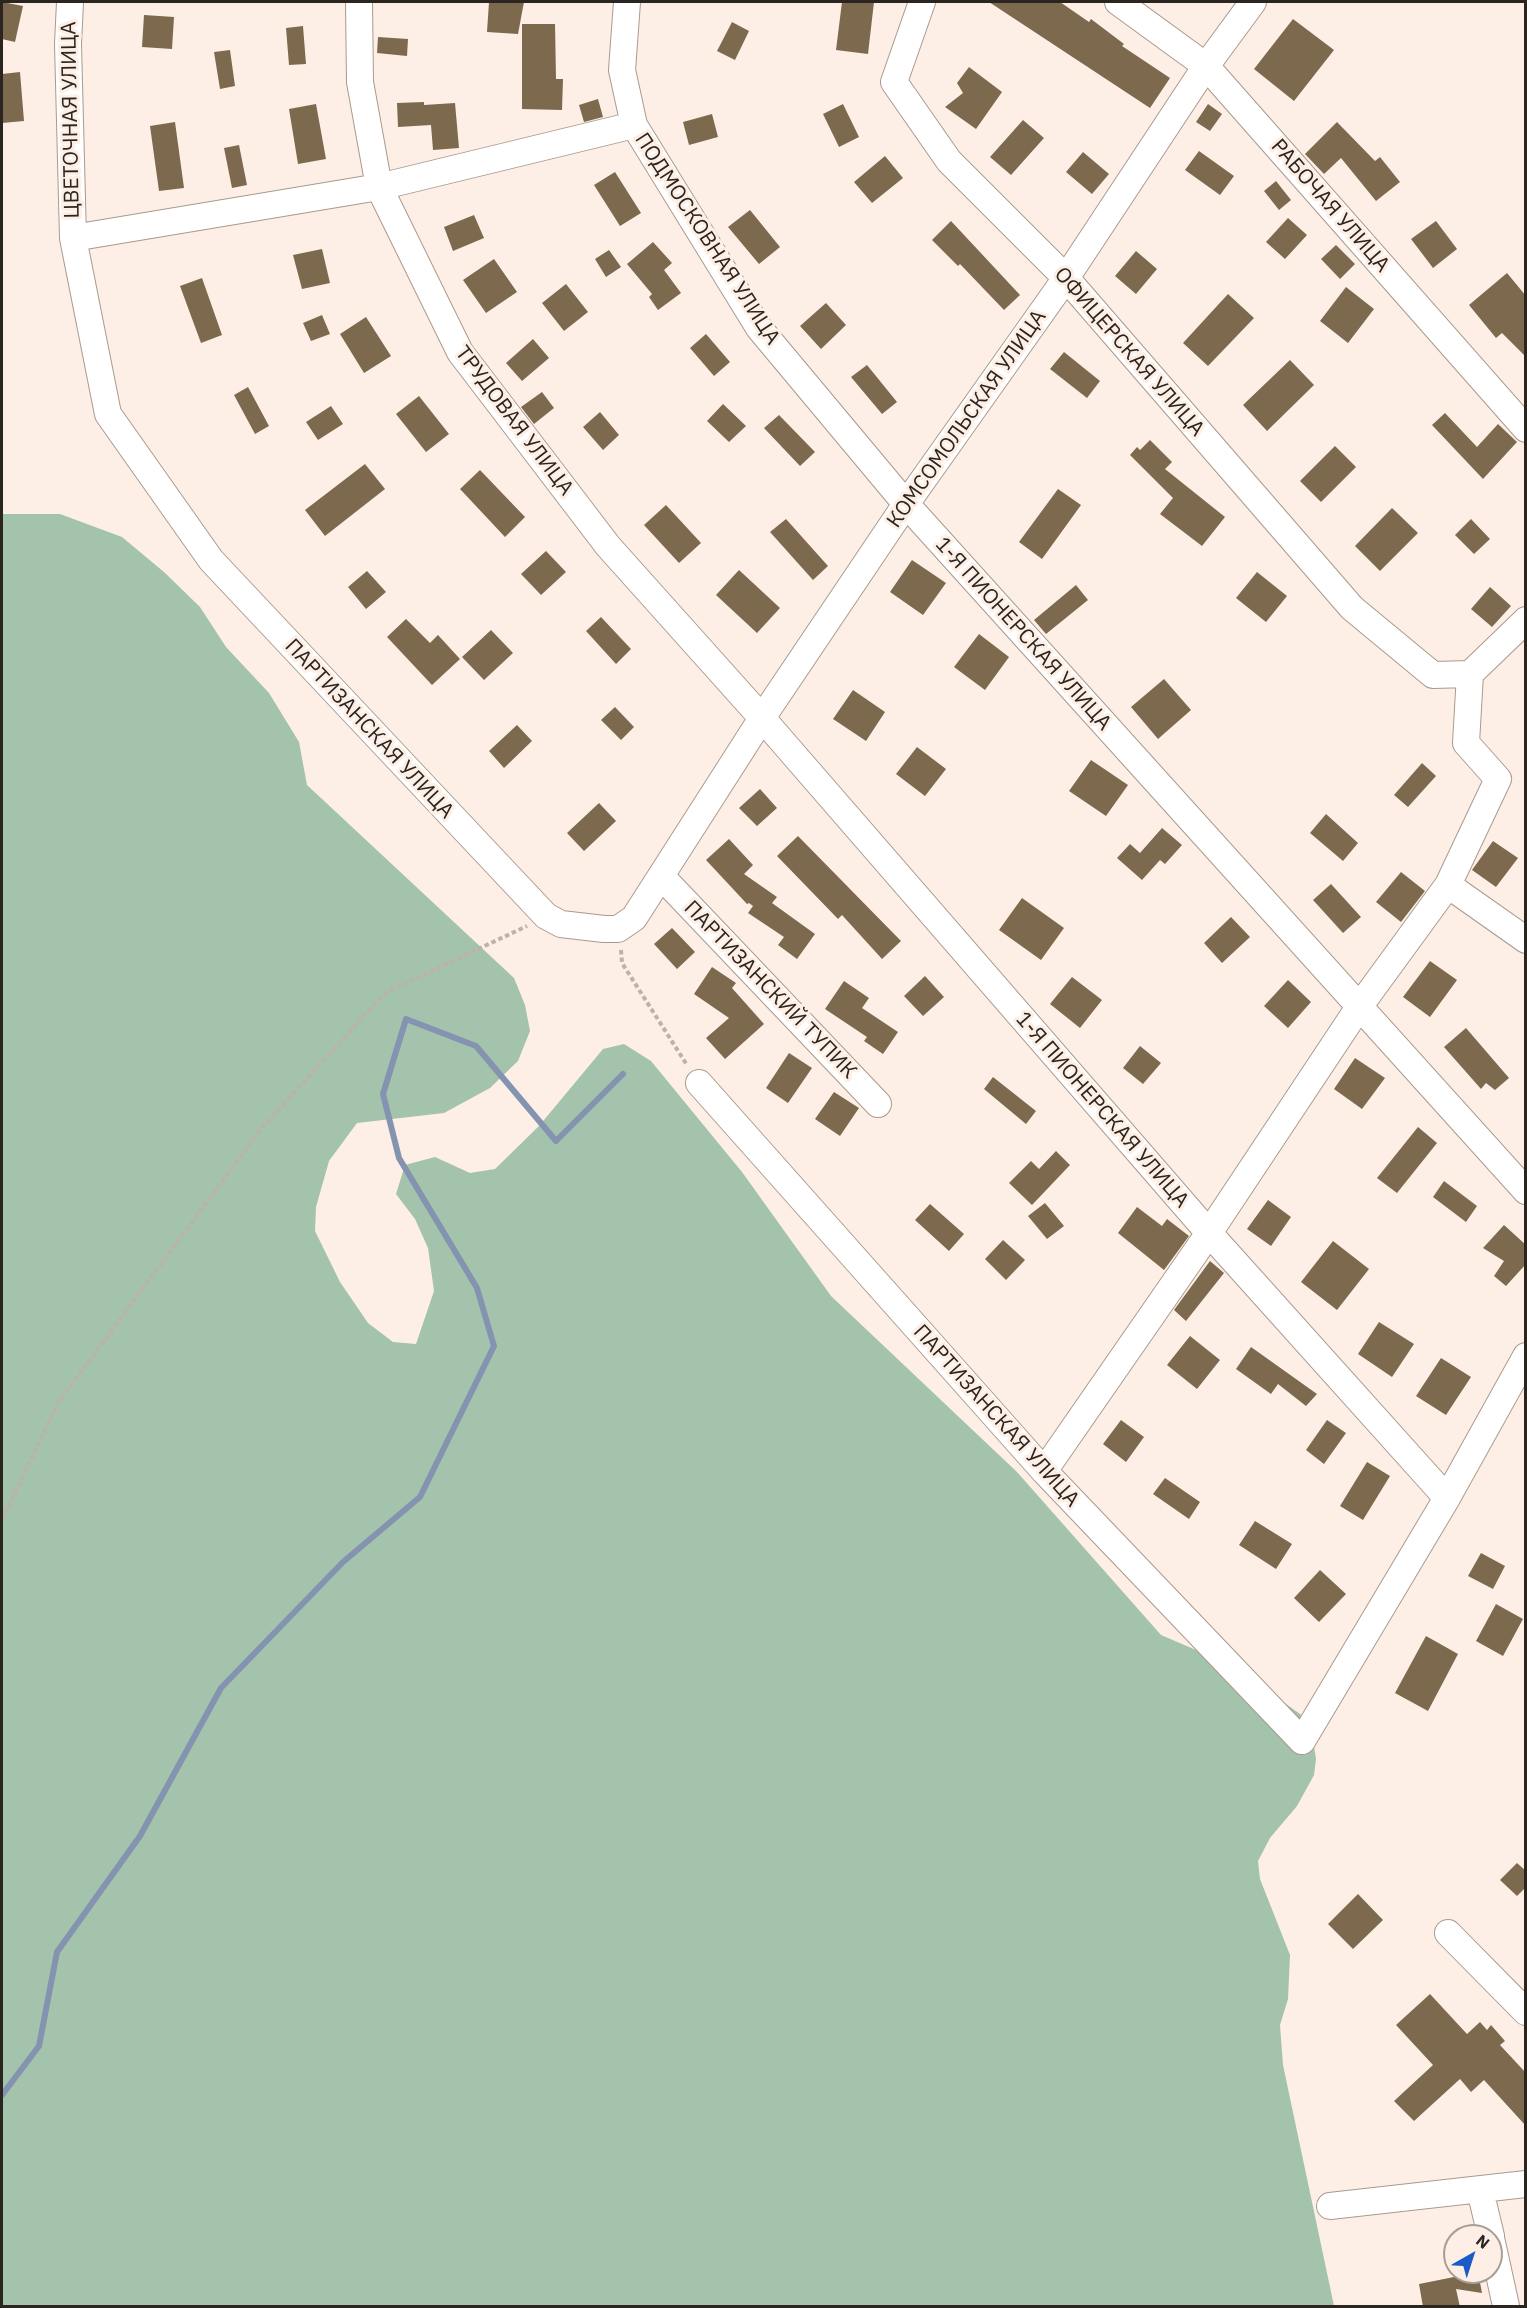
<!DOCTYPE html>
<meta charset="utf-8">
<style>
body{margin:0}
#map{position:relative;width:1527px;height:2308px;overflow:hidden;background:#fdefe5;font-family:"IBM Plex Sans",sans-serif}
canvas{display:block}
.frame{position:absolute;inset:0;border:3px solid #2b2520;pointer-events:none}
.north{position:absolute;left:1443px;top:2224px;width:60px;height:60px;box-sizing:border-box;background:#fdefe5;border:2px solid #a99e96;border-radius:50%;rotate:39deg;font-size:16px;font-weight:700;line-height:24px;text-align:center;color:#2b2520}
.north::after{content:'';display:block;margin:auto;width:21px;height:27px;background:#195bc7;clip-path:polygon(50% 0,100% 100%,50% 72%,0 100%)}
</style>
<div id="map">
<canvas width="1527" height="2308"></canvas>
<div class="frame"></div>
<div class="north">N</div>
</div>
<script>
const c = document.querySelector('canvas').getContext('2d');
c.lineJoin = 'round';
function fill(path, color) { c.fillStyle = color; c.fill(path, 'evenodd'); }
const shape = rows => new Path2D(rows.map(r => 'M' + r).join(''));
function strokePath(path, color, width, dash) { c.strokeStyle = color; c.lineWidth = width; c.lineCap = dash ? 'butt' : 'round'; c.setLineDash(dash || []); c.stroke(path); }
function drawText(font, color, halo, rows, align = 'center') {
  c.font = font + ' "IBM Plex Sans",sans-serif'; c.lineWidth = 6; c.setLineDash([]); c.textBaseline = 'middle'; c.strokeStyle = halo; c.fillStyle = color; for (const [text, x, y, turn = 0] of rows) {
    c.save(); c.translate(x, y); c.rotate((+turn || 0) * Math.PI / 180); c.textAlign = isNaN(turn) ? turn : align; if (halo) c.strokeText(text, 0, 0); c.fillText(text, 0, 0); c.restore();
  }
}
fill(shape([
 [2,514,60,514,122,537,164,572,200,607,226,647,269,693,299,742,307,785,514,978,525,1005,530,1031,518,1061,490,1088,444,1113,357,1123,329,1161,316,1207,315,1231,340,1282,368,1323,393,1342,416,1344,434,1291,428,1248,415,1219,396,1194,405,1165,435,1157,470,1173,495,1169,539,1126,603,1049,624,1044,651,1061,742,1172,831,1296,1017,1472,1161,1635,1196,1650,1228,1678,1259,1695,1286,1704,1300,1714,1311,1727,1316,1759,1314,1775,1297,1806,1270,1838,1258,1861,1260,1879,1290,1955,1288,1999,1280,2025,1283,2065,1334,2306,2,2306]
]), '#a3c3ac');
strokePath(shape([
 [2,2095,39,2046,57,1952,140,1836,221,1688,343,1562,420,1497,494,1346,477,1288,399,1158,383,1094,406,1019,476,1046,556,1141,623,1074]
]), '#8493b0', 6);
fill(shape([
 [2,2,23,6,15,42,2,39],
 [489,2,524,2,518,34,487,32],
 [842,2,874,2,868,54,836,50],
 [989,2,1060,2,1089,22,1091,19,1124,44,1122,46,1170,78,1150,108],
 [144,15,174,17,172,49,142,47],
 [1293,19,1334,50,1294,101,1254,69],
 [732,22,749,31,735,60,717,51],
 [522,24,555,24,556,79,563,79,562,110,522,109],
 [303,26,306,64,289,65,286,28],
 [378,37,408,39,407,56,377,53],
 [230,50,235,86,220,89,214,52],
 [969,67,1002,92,976,129,945,107,963,93,957,83],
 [20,72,24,121,2,123,2,74],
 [598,99,603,117,584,122,579,105],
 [424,102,424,105,455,103,459,148,433,150,431,125,398,127,397,103],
 [316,104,326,159,298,164,289,109],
 [843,104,859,137,839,147,823,114],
 [1208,104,1222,114,1210,131,1196,122],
 [712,114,718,137,689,145,683,122],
 [1023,120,1044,138,1011,175,990,157],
 [175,122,184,188,159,191,150,126],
 [1337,122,1375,161,1380,157,1400,182,1376,201,1341,158,1324,174,1305,154],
 [239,145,247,185,232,188,224,148],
 [1199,151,1234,176,1220,195,1185,170],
 [1083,152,1109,174,1092,194,1066,172],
 [885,156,903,178,872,203,854,182],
 [615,172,641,213,620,226,594,185],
 [1276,181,1291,200,1279,210,1264,191],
 [750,210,780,247,759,264,728,227],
 [474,215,484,238,453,251,444,227],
 [1288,218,1307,235,1285,259,1266,242],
 [951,221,1020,295,1004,310,960,264,958,266,932,240],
 [1436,221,1457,249,1433,268,1411,239],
 [653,242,672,263,664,270,681,293,658,310,649,297,652,294,627,264],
 [1336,245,1355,264,1340,279,1321,259],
 [322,249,330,283,302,289,293,255],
 [609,250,621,267,606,277,595,259],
 [1136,251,1157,269,1136,294,1115,276],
 [494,259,517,292,486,313,463,280],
 [1507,273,1526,296,1526,357,1502,333,1496,338,1469,305],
 [202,278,222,335,201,343,180,286],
 [566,284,588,312,564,331,542,303],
 [1346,287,1374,309,1348,343,1320,321],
 [1228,294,1254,318,1208,366,1183,343],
 [826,303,846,325,821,349,800,326],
 [322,315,330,334,311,341,303,323],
 [366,317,391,356,364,373,340,334],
 [706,334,730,362,714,376,690,348],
 [533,339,549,358,522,381,506,363],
 [1064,352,1100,381,1087,398,1050,369],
 [1290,360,1314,385,1267,431,1243,405],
 [867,365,897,402,882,414,851,377],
 [248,387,269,426,255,434,234,395],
 [542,392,554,408,534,424,521,407],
 [419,396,449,434,426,452,396,414],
 [723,404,746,426,729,442,707,421],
 [331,406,343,424,318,440,306,422],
 [600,412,619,435,603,450,583,427],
 [1445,413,1477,447,1498,424,1517,442,1483,479,1432,425],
 [779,415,815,452,800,466,764,428],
 [1150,440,1172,462,1165,469,1225,517,1202,546,1160,514,1173,498,1130,455,1137,447,1140,450],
 [1335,446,1356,467,1321,502,1300,481],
 [365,464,385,489,325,536,305,510],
 [480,470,525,517,505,537,460,489],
 [1058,489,1081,505,1042,559,1019,542],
 [666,505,701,543,679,563,644,525],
 [1392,508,1418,533,1380,571,1355,546],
 [786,519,828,566,813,580,770,532],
 [1471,519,1490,539,1474,554,1455,535],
 [546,551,566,572,541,595,521,574],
 [912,560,946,583,923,615,890,592],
 [739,570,780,608,757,633,716,595],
 [367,571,386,592,366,609,348,587],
 [1257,572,1287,596,1266,622,1236,598],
 [1076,585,1088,600,1046,634,1034,620],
 [1490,587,1511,606,1492,627,1471,609],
 [601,617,631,649,616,664,586,631],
 [406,619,430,643,438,635,460,659,432,685,387,637],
 [491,630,513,653,484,680,462,657],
 [979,634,1009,657,985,690,954,667],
 [1164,679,1191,710,1158,739,1131,707],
 [853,690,885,712,866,741,833,719],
 [615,707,634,727,621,740,601,720],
 [517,725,532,741,504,768,489,751],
 [917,747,946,769,925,796,896,774],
 [1091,760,1128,785,1106,816,1069,791],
 [1422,763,1436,776,1408,807,1394,795],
 [760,789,777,808,757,826,739,808],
 [599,803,616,821,584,851,567,833],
 [1326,814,1358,843,1343,861,1310,833],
 [1162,828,1182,845,1165,864,1160,860,1142,880,1117,858,1130,844,1140,853],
 [798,836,901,941,882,959,842,915,838,919,777,856],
 [729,839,753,865,744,874,777,897,772,903,815,934,797,959,778,945,784,937,748,913,753,906,749,903,747,904,706,860],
 [1493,841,1518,858,1496,887,1472,870],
 [1401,872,1425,891,1401,922,1376,902],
 [1331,884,1361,917,1343,933,1313,900],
 [1022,898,1064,928,1041,960,999,930],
 [1231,917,1250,937,1222,963,1204,943],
 [672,928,695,952,677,969,654,944],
 [1430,961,1457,980,1430,1017,1403,997],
 [712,967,736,983,732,988,764,1024,725,1059,706,1038,729,1018,694,994],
 [925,976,944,997,923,1016,904,996],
 [1072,977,1102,1000,1080,1028,1050,1004],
 [1288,980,1311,1002,1288,1028,1264,1006],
 [844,981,869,998,862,1008,898,1032,883,1054,864,1041,867,1037,825,1009],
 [1466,1028,1509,1078,1495,1090,1486,1083,1481,1089,1444,1047],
 [1140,1046,1161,1063,1143,1084,1123,1068],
 [789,1053,812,1068,788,1103,766,1088],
 [1355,1058,1385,1078,1362,1109,1334,1089],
 [993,1077,1036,1111,1026,1124,984,1089],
 [834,1092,859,1108,840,1136,815,1119],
 [1418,1127,1437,1143,1397,1193,1377,1178],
 [1056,1151,1070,1165,1032,1205,1009,1183,1031,1161,1039,1169],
 [1444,1181,1477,1206,1466,1222,1433,1197],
 [1268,1200,1291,1217,1271,1246,1247,1229],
 [1045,1203,1064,1226,1047,1239,1028,1216],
 [930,1204,964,1234,949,1251,915,1220],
 [1137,1207,1162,1226,1167,1219,1189,1236,1164,1270,1118,1233],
 [1504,1225,1526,1245,1526,1264,1506,1286,1494,1276,1504,1261,1483,1248],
 [1003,1240,1025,1260,1006,1280,985,1259],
 [1333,1241,1369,1269,1337,1310,1301,1282],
 [1210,1261,1224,1273,1186,1321,1174,1310],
 [1379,1322,1414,1344,1392,1377,1358,1354],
 [1190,1336,1220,1360,1197,1389,1167,1365],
 [1251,1347,1317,1394,1306,1406,1278,1384,1271,1394,1236,1369],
 [1441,1358,1471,1377,1446,1415,1416,1396],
 [1121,1420,1144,1437,1126,1462,1103,1444],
 [1327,1420,1346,1433,1324,1464,1306,1450],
 [1367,1462,1390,1476,1363,1520,1340,1506],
 [1165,1478,1200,1502,1189,1519,1153,1494],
 [1255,1521,1292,1544,1276,1569,1239,1545],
 [1481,1553,1505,1566,1493,1589,1468,1576],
 [1320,1570,1346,1594,1319,1622,1294,1598],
 [1496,1604,1523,1619,1503,1656,1476,1641],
 [1426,1636,1458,1654,1428,1711,1395,1693],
 [1517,1863,1526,1871,1526,1887,1517,1896,1500,1880],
 [1358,1894,1383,1920,1353,1949,1328,1924],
 [1430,1994,1467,2034,1480,2022,1487,2030,1491,2025,1505,2041,1500,2045,1526,2073,1526,2126,1484,2080,1471,2092,1460,2079,1414,2121,1394,2101,1433,2065,1396,2025],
 [1453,2272,1478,2272,1482,2293,1456,2289,1460,2307,1423,2307,1419,2284,1454,2277]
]), '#7d694e');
const minor = shape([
 [70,2,68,44,73,238,108,414,211,560,546,916,561,924,604,929,618,929,634,918,762,718,906,504,1066,278,1206,66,1253,2],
 [359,2,360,82,379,187,460,352,608,546,762,718,1209,1233,1447,1498],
 [627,2,622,70,634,125,759,328,906,504,1526,1191],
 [922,2,894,82,949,161,1066,278,1352,608,1433,675,1470,674,1526,620],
 [1118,2,1206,66,1526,429],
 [73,238,379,187,634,125],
 [661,876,878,1104],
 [1448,885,1526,940],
 [699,1083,1044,1471,1302,1741,1447,1498,1526,1356],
 [1044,1471,1209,1233,1359,1007,1448,885,1498,779,1466,743,1470,674],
 [1448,1933,1526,2012],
 [1480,2190,1491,2236],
 [1330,2206,1526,2184],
 [1491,2238,1506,2306]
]);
strokePath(minor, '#aa9a8e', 28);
strokePath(shape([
 [621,950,622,963,687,1065],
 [2,1520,58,1403,261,1129,385,993,527,926]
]), '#bdb2a9', 4, [4.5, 3]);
strokePath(minor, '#fff', 26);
drawText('21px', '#2b2520', '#fdefe5', [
 ["ЦВЕТОЧНАЯ УЛИЦА",71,120,-91],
 ["РАБОЧАЯ УЛИЦА",1330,206,49],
 ["ПОДМОСКОВНАЯ УЛИЦА",707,239,57],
 ["ОФИЦЕРСКАЯ УЛИЦА",1129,352,49],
 ["КОМСОМОЛЬСКАЯ УЛИЦА",967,419,-55],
 ["ТРУДОВАЯ УЛИЦА",514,421,53],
 ["1-Я ПИОНЕРСКАЯ УЛИЦА",1023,634,48],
 ["ПАРТИЗАНСКАЯ УЛИЦА",369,729,47],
 ["ПАРТИЗАНСКИЙ ТУПИК",770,990,46],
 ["1-Я ПИОНЕРСКАЯ УЛИЦА",1102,1110,49],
 ["ПАРТИЗАНСКАЯ УЛИЦА",996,1416,48]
]);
</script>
